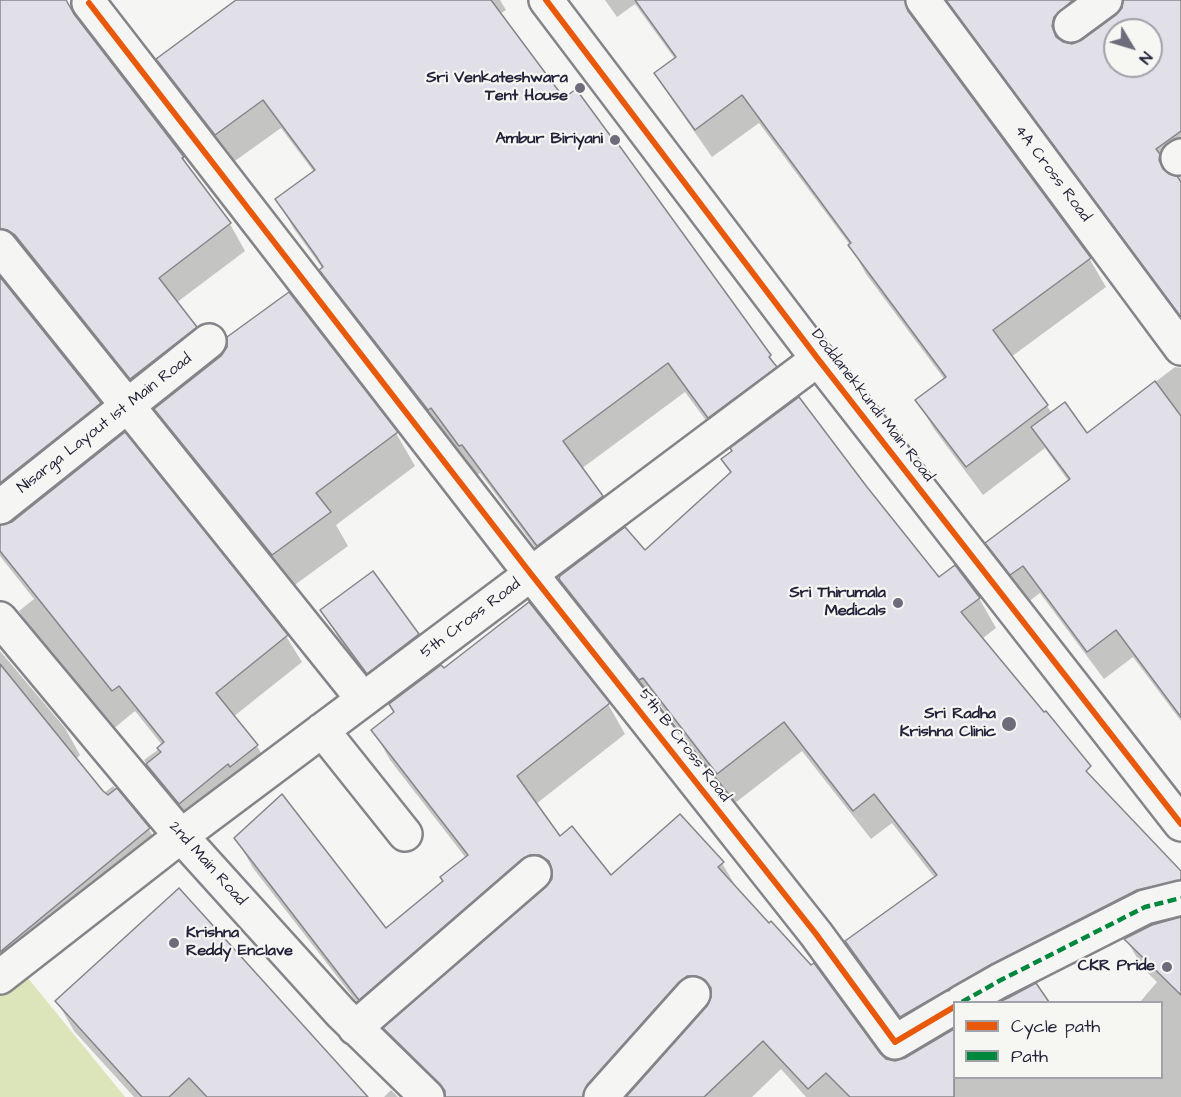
<!DOCTYPE html>
<style>
body{margin:0}
#map{position:relative;width:1181px;height:1097px;overflow:hidden;background:#f5f5f3;font-family:"Architects Daughter",sans-serif}
canvas{display:block}
.legend{position:absolute;left:953px;top:1001px;width:210px;height:78px;box-sizing:border-box;background:#f6f6f2;border:2px solid #a1a1a9;margin:0;padding:8px 10px;list-style:none;font-size:18px;color:#22223b}
.legend li{display:flex;align-items:center;gap:12px;height:30px}
.legend b{width:30px;border:2px solid #a1a1a9}
.north{position:absolute;left:1103px;top:18px;width:60px;height:60px;box-sizing:border-box;background:#f6f6f2;border:2px solid #a1a1a9;border-radius:50%;rotate:128deg;font-size:16px;font-weight:700;line-height:24px;text-align:center;color:#22223b}
.north::after{content:'';display:block;margin:auto;width:21px;height:27px;background:#6c6c7b;clip-path:polygon(50% 0,100% 100%,50% 72%,0 100%)}
</style>
<div id="map">
<canvas width="1181" height="1097"></canvas>
<ul class="legend">
<li><b style="height:8px;background:#e8590c"></b>Cycle path</li>
<li><b style="height:8px;background:#00873e"></b>Path</li>
</ul>
<div class="north">N</div>
</div>
<script>
const c = document.querySelector('canvas').getContext('2d');
c.lineJoin = 'round';
function fill(path, color) { c.fillStyle = color; c.fill(path, 'evenodd'); }
const shape = rows => new Path2D(rows.map(r => 'M' + r).join(''));
function strokePath(path, color, width, dash) { c.strokeStyle = color; c.lineWidth = width; c.lineCap = dash ? 'butt' : 'round'; c.setLineDash(dash || []); c.stroke(path); }
function drawText(font, color, halo, rows, align = 'center') {
  c.font = font + ' "Architects Daughter",sans-serif'; c.lineWidth = 4.5; c.setLineDash([]); c.textBaseline = 'middle'; c.strokeStyle = halo; c.fillStyle = color; for (const [text, x, y, turn = 0] of rows) {
    c.save(); c.translate(x, y); c.rotate((+turn || 0) * Math.PI / 180); c.textAlign = isNaN(turn) ? turn : align; if (halo) c.strokeText(text, 0, 0); c.fillText(text, 0, 0); c.restore();
  }
}
fill(shape([
 [0,944,125,1097,0,1097]
]), '#dce4b9');
fill(shape([
 [0,0,56,0,183,157,192,174,230,224,245,251,176,303,195,328,211,354,147,405,0,263],
 [239,0,500,0,506,10,500,14,564,100,770,356,787,385,725,446,685,392,581,469,602,497,619,526,555,574,480,473,477,475,448,436,445,438,338,299,321,270,323,269,294,229,277,200,314,172,281,128,232,163,175,88,158,59],
 [605,0,1181,0,1181,174,1176,179,1181,177,1181,321,921,22,920,30,1089,258,1106,287,1011,357,1052,413,1086,435,1175,367,1181,368,1181,721,1133,657,1104,679,1040,593,1028,602,1004,571,987,543,1069,482,1045,448,983,495,934,429,917,400,945,380,866,274,850,245,759,123,712,157,673,101,656,73,675,59,635,4,617,17],
 [1124,8,1117,16,1083,41,1069,46,1076,38,1110,13],
 [1115,30,1151,30,1151,66,1115,66],
 [0,279,100,404,115,430,0,523],
 [222,357,396,433,415,466,336,525,348,546,292,587,175,442,156,409],
 [843,459,939,580,979,598,996,628,979,641,979,661,1181,873,1181,913,1154,920,954,1002,918,1046,864,971,847,942,935,878,892,823,871,839,802,751,735,803,661,706,657,709,578,609,560,579,644,552,731,474,723,460],
 [0,527,286,636,302,662,233,717,257,746,272,772,195,830,159,787,144,760,163,746,135,711,112,730,35,637,19,611,34,599,0,556],
 [373,573,418,635,433,662,383,699,338,637,322,610],
 [529,604,608,704,625,734,536,804,560,838,611,877,680,816,722,863,739,892,879,1054,886,1060,895,1062,905,1060,954,1029,954,1078,1162,1078,1162,1002,1140,1002,1157,982,1143,968,1126,939,1181,919,1181,1097,806,1097,781,1069,752,1097,628,1097,710,1005,704,1006,619,1097,442,1097,402,1058,385,1029,547,888,551,882,539,888,377,1028,253,868,236,838,386,930,444,882,466,858,390,760,373,730,444,670],
 [0,651,65,728,80,755,0,825],
 [113,786,149,829,164,856,21,974,0,948,0,875],
 [1036,985,1047,1002,1003,1002],
 [57,1001,366,1097,134,1097,74,1031],
 [391,1090,398,1097,384,1097]
]), '#0003');
const building = shape([
 [0,0,66,0,74,14,184,157,182,158,231,223,159,278,197,327,130,379,15,235,7,230,0,229,0,0],
 [236,0,491,0,564,98,576,89,612,138,613,137,771,355,769,357,777,367,708,418,668,363,563,441,603,496,537,546,462,445,459,446,431,408,428,410,319,270,323,267,316,256,275,199,315,170,263,100,215,135,156,59,236,0],
 [635,0,905,0,908,11,1091,258,993,330,1048,405,966,467,915,400,946,377,848,245,851,243,742,95,695,130,654,73,676,57,635,0],
 [946,0,1073,0,1054,17,1052,26,1056,37,1063,42,1072,44,1082,40,1116,15,1122,8,1123,0,1181,0,1181,131,1156,149,1160,154,1159,160,1163,169,1169,174,1177,176,1181,182,1181,317,946,0],
 [1115,30,1151,30,1151,66,1115,66,1115,30],
 [0,277,101,403,0,483,0,277],
 [289,292,398,432,316,493,331,512,272,555,154,409,221,356,227,347,227,337,289,292],
 [1155,381,1181,416,1181,717,1116,630,1087,652,1023,566,1010,575,985,543,1070,479,1031,427,1065,402,1087,433,1155,381],
 [799,397,867,487,939,577,955,565,980,598,961,612,1044,712,1046,711,1091,766,1086,771,1181,871,1181,880,1137,890,990,965,900,1017,845,941,937,875,874,794,853,811,784,722,717,774,643,678,639,680,559,579,560,576,625,527,645,550,731,472,721,459,732,451,730,448,799,397],
 [125,432,288,635,216,693,258,745,230,767,228,764,179,804,146,764,161,752,157,748,164,742,119,686,112,691,0,551,0,525,12,522,125,432],
 [373,571,419,634,367,674,320,610,373,571],
 [529,602,610,703,517,776,560,836,572,826,611,875,680,814,724,862,718,867,769,923,771,921,811,965,814,963,880,1053,886,1059,895,1061,905,1058,954,1029,954,1097,850,1097,826,1073,808,1089,763,1041,704,1097,626,1097,707,1006,711,997,711,988,705,980,696,976,687,976,679,982,587,1085,583,1097,445,1097,445,1091,440,1084,383,1028,546,887,552,879,552,870,549,861,540,855,530,855,522,859,359,1000,234,838,282,794,386,928,443,881,440,877,468,855,371,730,394,712,389,704,441,665,444,668,529,602],
 [0,664,103,791,108,795,117,788,150,828,0,952,0,664],
 [179,888,368,1097,207,1097,189,1078,169,1097,142,1097,55,1001,179,888],
 [1181,917,1181,995,1124,939,1152,925,1181,917],
 [1036,983,1049,1002,999,1002,1008,998,1036,983]
]);
fill(building, '#e1e0e9');
strokePath(building, '#858589', 1.5);
const minor = shape([
 [923,0,1181,348],
 [89,3,531,574,816,934,895,1042,954,1007],
 [1071,25,1105,0],
 [1178,158,1181,156],
 [0,247,363,699],
 [0,507,209,341],
 [0,619,181,836,341,1013,427,1097],
 [322,730,405,834],
 [0,977,181,836,818,359],
 [962,1002,999,981,1145,907,1181,898],
 [355,1028,534,873],
 [601,1097,693,994]
]);
const tertiary = shape([
 [546,0,818,359,1181,824]
]);
strokePath(minor, '#858589', 38);
strokePath(tertiary, '#858589', 38);
strokePath(minor, '#f5f5f3', 33);
strokePath(tertiary, '#f5f5f3', 33);
strokePath(shape([
 [962,1002,999,981,1145,907,1181,898]
]), '#00873e', 4.5, [9, 4.5]);
strokePath(shape([
 [546,0,818,359,1181,824],
 [89,3,531,574,816,934,895,1042,954,1007]
]), '#e8590c', 6);
for (const [x, y, r, color] of [
 [580,88,6,"#6c6c7b"],
 [615,140,6,"#6c6c7b"],
 [898,603,6,"#6c6c7b"],
 [1009,724,8,"#6c6c7b"],
 [174,943,6,"#6c6c7b"],
 [1167,967,6,"#6c6c7b"]
]) { const dot = new Path2D(); dot.arc(x, y, r, 0, 2 * Math.PI); c.fillStyle = color; c.fill(dot); strokePath(dot, '#f6f6f2', 2); }
drawText('bold 16px', '#22223b', '#f6f6f2', [
 ["Sri Venkateshwara",568,79],
 ["Tent House",568,97],
 ["Ambur Biriyani",603,140],
 ["Sri Thirumala",886,594],
 ["Medicals",886,612],
 ["Sri Radha",996,715],
 ["Krishna Clinic",996,733],
 ["Krishna",186,934,"left"],
 ["Reddy Enclave",186,952,"left"],
 ["CKR Pride",1155,967]
], 'right');
drawText('16px', '#22223b', '#f6f6f2', [
 ["4A Cross Road",1052,174,53],
 ["Doddanekkundi Main Road",872,406,52],
 ["Nisarga Layout 1st Main Road",105,424,-38],
 ["5th Cross Road",471,619,-37],
 ["5th B Cross Road",684,746,52],
 ["2nd Main Road",207,864,48]
]);
</script>
